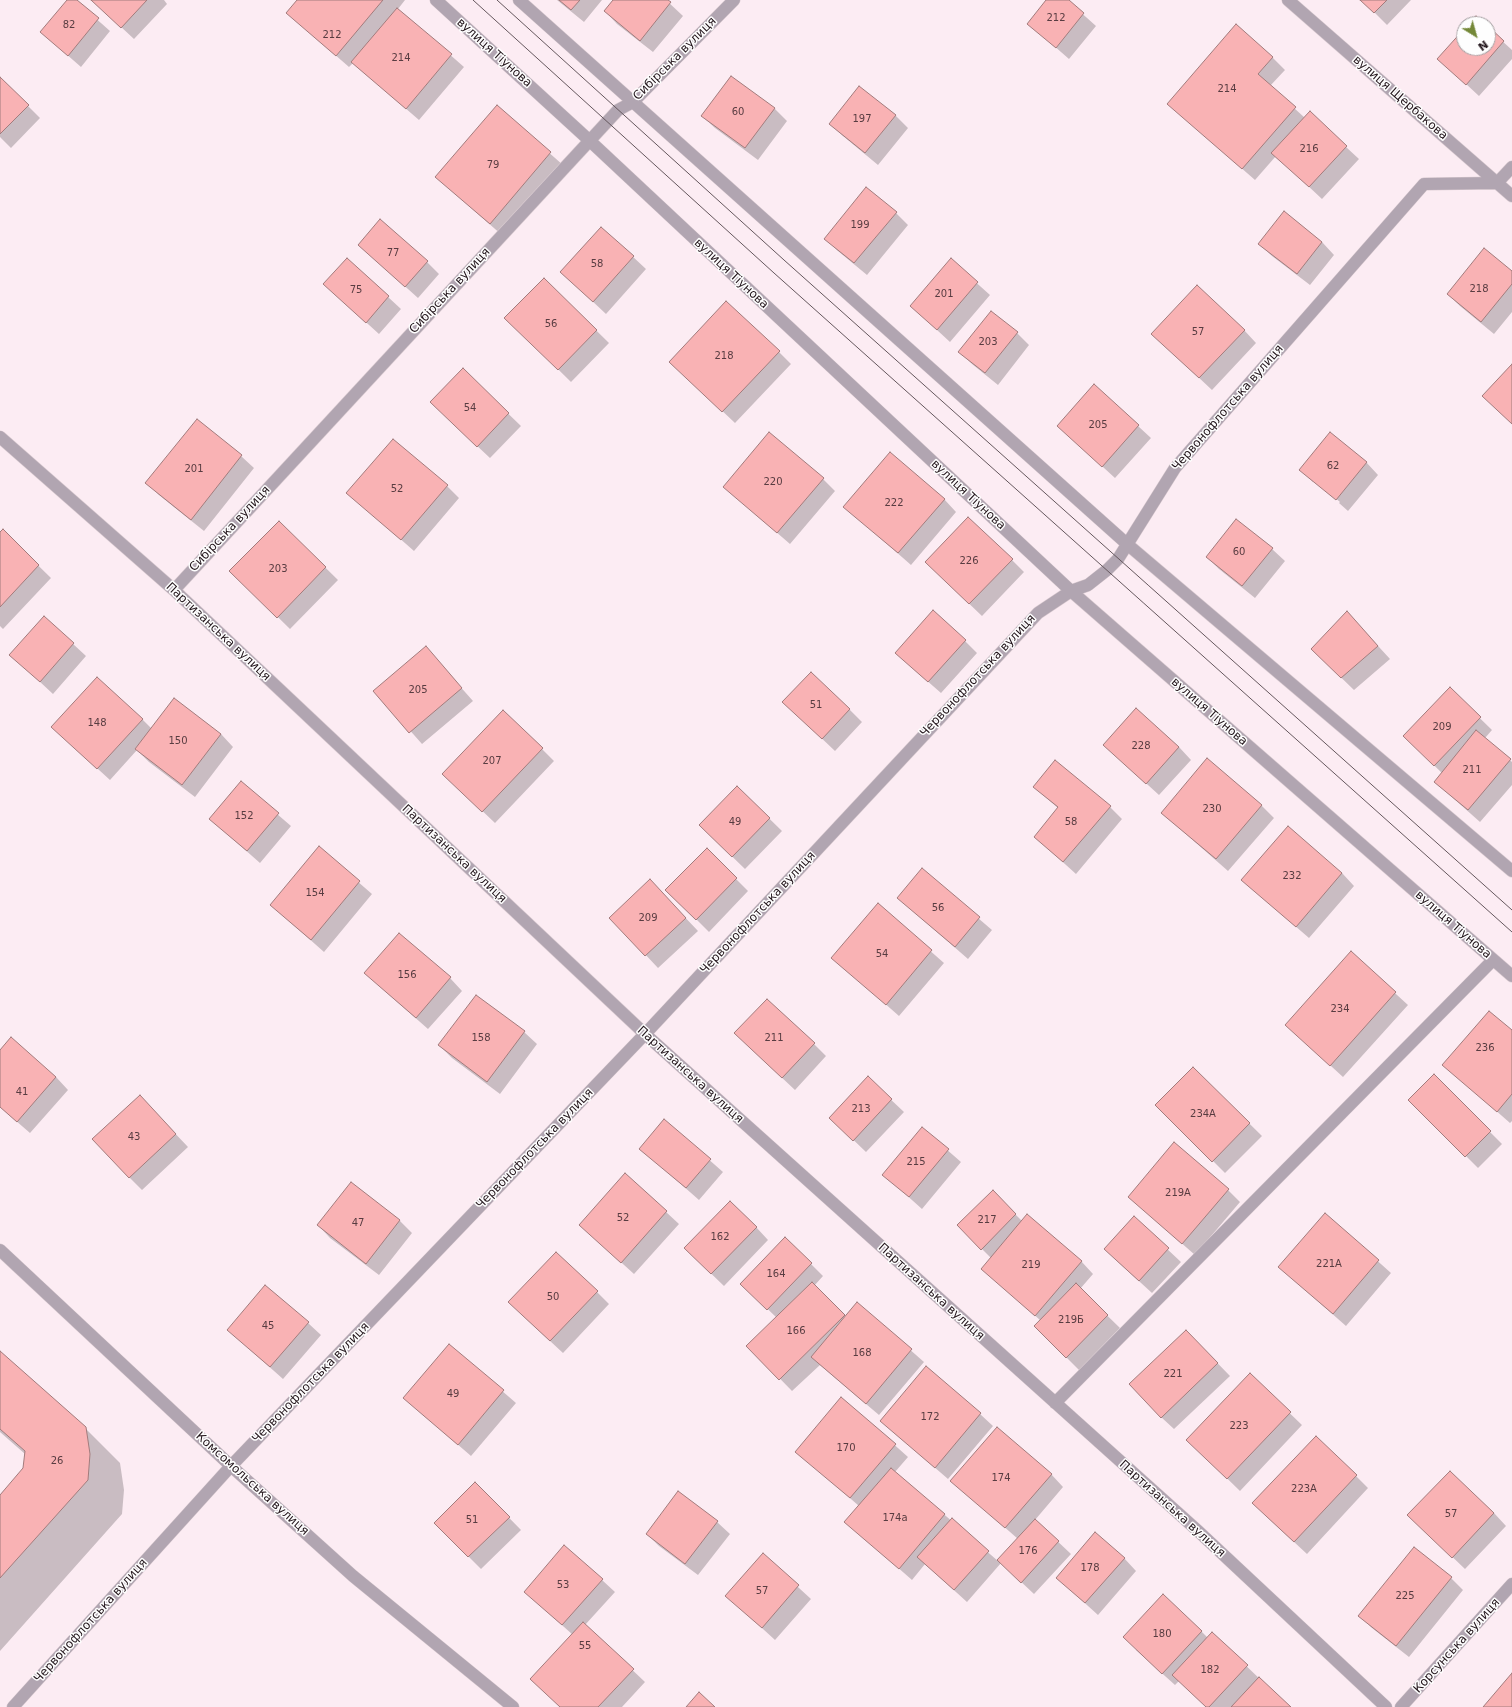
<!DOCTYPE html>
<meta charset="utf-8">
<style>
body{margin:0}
#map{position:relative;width:1512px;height:1707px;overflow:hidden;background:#fcecf3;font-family:"DejaVu Sans",sans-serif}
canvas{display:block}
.north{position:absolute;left:1456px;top:16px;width:40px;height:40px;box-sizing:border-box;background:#fefefe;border:1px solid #a6a1a3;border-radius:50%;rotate:143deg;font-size:11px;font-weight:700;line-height:16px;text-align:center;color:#22151b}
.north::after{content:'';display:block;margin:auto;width:14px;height:18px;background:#748838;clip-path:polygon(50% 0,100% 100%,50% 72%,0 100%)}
</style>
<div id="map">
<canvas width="1512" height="1707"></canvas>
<div class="north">N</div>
</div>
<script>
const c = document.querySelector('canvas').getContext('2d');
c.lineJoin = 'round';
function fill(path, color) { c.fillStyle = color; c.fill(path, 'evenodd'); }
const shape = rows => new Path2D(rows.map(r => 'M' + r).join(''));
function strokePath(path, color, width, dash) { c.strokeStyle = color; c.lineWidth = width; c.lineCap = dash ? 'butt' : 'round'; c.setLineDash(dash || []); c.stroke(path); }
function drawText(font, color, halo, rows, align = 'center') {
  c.font = font + ' "DejaVu Sans",sans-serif'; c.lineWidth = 3; c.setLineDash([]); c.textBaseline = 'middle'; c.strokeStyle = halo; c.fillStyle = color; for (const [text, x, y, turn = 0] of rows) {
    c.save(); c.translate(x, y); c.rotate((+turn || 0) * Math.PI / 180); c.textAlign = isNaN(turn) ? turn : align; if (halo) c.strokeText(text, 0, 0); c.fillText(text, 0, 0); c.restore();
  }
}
fill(shape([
 [68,0,75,0,110,31,81,67,41,32],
 [92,0,164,0,167,4,134,39],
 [299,0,405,0,398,9,464,67,419,120,353,63,349,67,287,13],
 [557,0,602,0,584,22],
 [614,0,666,0,683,16,653,52,617,24,605,11],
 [1048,0,1067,0,1096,26,1069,59,1029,24],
 [1362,0,1411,0,1387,25],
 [1488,28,1512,50,1512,59,1479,96,1439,59,1464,31,1464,48,1488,48],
 [1272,57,1285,70,1270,86,1305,118,1346,147,1359,159,1322,199,1276,156,1255,180,1168,104],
 [731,77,775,109,787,121,758,160,715,128,702,116],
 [0,78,40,118,11,148,0,137],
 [497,107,563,165,503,236,436,177],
 [895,115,908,128,878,165,843,136,830,124],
 [896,213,908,225,867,275,838,251,826,239],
 [602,228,646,269,606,314,574,284],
 [1322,242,1334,255,1310,285,1272,256,1259,244],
 [359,245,427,262,439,274,418,298],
 [347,259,401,309,379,334,337,296],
 [951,260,990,295,950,342,911,306],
 [1512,273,1512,312,1494,334,1460,306,1448,294],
 [544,279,609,343,571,382,506,318],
 [1244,330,1256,343,1212,390,1165,346],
 [1017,333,1029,345,998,385,972,364,960,352],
 [779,352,791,364,735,423,683,374],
 [463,370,521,426,490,458,444,415],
 [197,420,241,456,254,468,204,531,159,495,147,483],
 [1058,426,1138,426,1151,438,1115,478],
 [1366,462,1378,475,1348,511,1339,503,1340,502,1313,480,1313,482,1301,470],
 [823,479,835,491,790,544,724,487],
 [447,486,459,498,414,551,348,493],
 [944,499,956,512,911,565,845,507],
 [1236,520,1272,549,1285,561,1255,598,1219,569,1207,557],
 [279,522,338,580,290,629,231,571],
 [3,531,51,578,3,629,0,626,0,534],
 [1012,560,1024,572,982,616,938,574],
 [1347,612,1390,659,1354,690,1324,661],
 [44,617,86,656,53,694,11,655],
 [965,641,977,653,941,693,909,665],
 [426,648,473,701,422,744,375,691],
 [1450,689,1492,730,1485,738,1512,762,1512,785,1480,822,1435,782,1442,773,1416,748],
 [849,709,862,722,835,751,796,714],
 [142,719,152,729,221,734,233,747,195,797,149,762,137,750,110,780,65,739],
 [1104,745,1179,747,1191,760,1159,795],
 [542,749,554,761,495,823,456,786],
 [241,783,291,826,260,863,210,819],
 [737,787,782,831,745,869,713,838],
 [1034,787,1110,807,1122,819,1076,874,1035,837,1059,809],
 [1261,805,1274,818,1228,871,1162,813],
 [319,848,372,894,324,952,271,905],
 [707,850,748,891,709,932,667,890],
 [922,870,992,930,968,959,898,898],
 [1342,873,1354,886,1309,938,1242,880],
 [662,893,698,931,658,968,611,918],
 [878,905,944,963,899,1016,833,958],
 [1351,953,1408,1005,1343,1077,1286,1025],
 [450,978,462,991,428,1029,378,985],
 [476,996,524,1032,537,1044,500,1094,452,1058,439,1045],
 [1512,1032,1512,1121,1510,1123,1444,1065],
 [814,1044,826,1056,795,1090,748,1046],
 [0,1051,56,1077,68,1090,30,1133,0,1107],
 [1193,1068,1262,1136,1225,1173,1157,1105],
 [1434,1076,1502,1144,1478,1168,1410,1100],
 [868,1078,904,1112,866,1152,843,1130],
 [152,1109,188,1147,142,1190,129,1177],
 [665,1121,723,1172,699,1200,641,1149],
 [922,1128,961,1162,922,1209,884,1175],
 [625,1174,679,1224,634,1274,580,1225],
 [351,1183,400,1221,412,1233,379,1275,330,1238,318,1225],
 [1228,1190,1240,1202,1195,1255,1129,1197],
 [993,1192,1022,1221,1081,1261,1093,1274,1080,1289,1120,1328,1079,1370,1035,1326,1040,1320,982,1269,991,1258,958,1225],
 [1325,1214,1391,1273,1346,1326,1279,1267],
 [1134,1218,1181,1262,1152,1293,1117,1261],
 [756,1227,768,1240,724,1286,698,1261],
 [811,1264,823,1276,814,1286,846,1318,858,1304,924,1362,879,1415,820,1365,792,1391,748,1346,777,1318,754,1296],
 [597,1292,609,1304,563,1353,522,1315],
 [308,1323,321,1335,283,1379,228,1330],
 [1198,1343,1230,1376,1174,1429,1161,1417],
 [449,1345,516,1403,471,1456,404,1398],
 [0,1352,85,1428,120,1463,124,1490,122,1514,0,1651,0,1496,24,1469,25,1454,0,1432],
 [1250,1375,1302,1425,1240,1491,1200,1452],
 [842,1398,908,1457,895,1472,998,1561,1018,1539,952,1481,1051,1474,1063,1487,1035,1520,1071,1554,1034,1594,1001,1563,967,1602,925,1564,912,1580,846,1522,859,1506,797,1452],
 [980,1414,993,1426,948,1479,881,1421],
 [1356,1476,1368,1488,1307,1554,1266,1516],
 [475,1483,521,1530,481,1569,435,1523],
 [1494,1513,1506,1526,1465,1569,1421,1527],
 [717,1522,730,1534,698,1575,659,1546,647,1534],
 [763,1555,811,1599,775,1640,727,1596],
 [1124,1558,1136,1571,1098,1615,1057,1578],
 [1451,1578,1463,1590,1409,1657,1372,1628,1360,1616],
 [602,1580,615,1592,585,1625,645,1682,622,1707,561,1707,573,1635,525,1592],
 [1201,1631,1208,1638,1212,1633,1289,1707,1207,1707,1179,1681,1175,1685,1136,1650]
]), '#0003');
const building = shape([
 [67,0,77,0,99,18,68,56,40,32,67,0],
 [91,0,147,0,121,28,91,0],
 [297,0,383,0,336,56,286,13,297,0],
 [559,0,580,0,571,10,559,0],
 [613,0,668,0,671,2,640,41,604,11,613,0],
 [1046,0,1069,0,1084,13,1056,48,1027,24,1046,0],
 [1360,0,1387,0,1374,13,1360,0],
 [397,8,452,54,406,109,351,62,397,8],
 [1476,16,1485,24,1469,24,1476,16],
 [1236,24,1273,57,1258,74,1296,107,1242,169,1167,104,1236,24],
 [1488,26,1504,41,1466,85,1437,59,1464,29,1464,48,1488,48,1488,26],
 [731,76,775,108,745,148,701,116,731,76],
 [0,77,29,105,0,134,0,77],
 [859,86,896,115,865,153,829,124,859,86],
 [497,105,551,152,490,224,435,177,497,105],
 [1310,111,1347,146,1309,187,1271,153,1310,111],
 [866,187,897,212,854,263,824,239,866,187],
 [1284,211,1322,242,1297,274,1258,244,1284,211],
 [380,219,428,261,405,287,358,245,380,219],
 [601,227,634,256,593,302,560,272,601,227],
 [1484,248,1512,271,1512,284,1481,322,1447,294,1484,248],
 [347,258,389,296,366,323,323,284,347,258],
 [951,258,978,282,937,330,910,306,951,258],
 [544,278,597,330,558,370,504,318,544,278],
 [1197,285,1245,330,1199,378,1151,334,1197,285],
 [726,301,780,351,722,412,669,362,726,301],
 [991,311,1018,332,985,373,958,352,991,311],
 [1512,364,1512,424,1482,396,1512,364],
 [463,368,509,413,477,447,430,402,463,368],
 [1094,384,1139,425,1102,467,1057,426,1094,384],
 [197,419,242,455,191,520,145,483,197,419],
 [769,432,824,478,777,533,723,487,769,432],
 [1330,432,1367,462,1336,500,1299,470,1330,432],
 [393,439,448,485,401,540,346,493,393,439],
 [890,452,945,499,898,553,843,507,890,452],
 [968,517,1013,559,969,604,925,562,968,517],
 [1236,519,1273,548,1242,586,1206,557,1236,519],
 [279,521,326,567,277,618,229,571,279,521],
 [3,529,39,565,0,607,0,532,3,529],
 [933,610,966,640,928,682,895,653,933,610],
 [1347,611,1378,646,1341,678,1311,649,1347,611],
 [44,616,74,643,40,682,9,655,44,616],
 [426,646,462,688,409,733,373,691,426,646],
 [811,672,850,709,822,739,782,702,811,672],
 [97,677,143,719,97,769,51,727,97,677],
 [1450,687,1481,717,1434,766,1403,736,1450,687],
 [174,698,221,734,182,785,135,749,174,698],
 [1136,708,1179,747,1146,784,1103,745,1136,708],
 [503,710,543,748,482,812,442,774,503,710],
 [1476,730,1511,759,1468,810,1434,782,1476,730],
 [1207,758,1262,805,1216,859,1161,813,1207,758],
 [1055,760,1111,806,1063,862,1034,837,1058,807,1033,787,1055,760],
 [241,781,279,813,247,851,209,819,241,781],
 [737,786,770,818,732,857,699,825,737,786],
 [1288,826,1342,873,1296,927,1241,880,1288,826],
 [319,846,360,881,311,940,270,905,319,846],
 [707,848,737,878,696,920,665,890,707,848],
 [922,868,980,917,955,947,897,898,922,868],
 [650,879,686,918,645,956,609,918,650,879],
 [878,903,932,950,886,1005,831,958,878,903],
 [399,933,451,977,416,1018,364,973,399,933],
 [1351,951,1396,992,1330,1066,1285,1025,1351,951],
 [476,995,525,1031,487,1082,438,1045,476,995],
 [767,999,815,1043,782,1078,734,1033,767,999],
 [1489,1011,1512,1030,1512,1094,1497,1112,1442,1065,1489,1011],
 [11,1037,56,1077,17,1122,0,1107,0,1050,11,1037],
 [1193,1067,1250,1123,1212,1162,1155,1105,1193,1067],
 [1434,1074,1491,1131,1465,1157,1408,1100,1434,1074],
 [868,1076,892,1099,853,1141,829,1118,868,1076],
 [140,1095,176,1134,129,1178,92,1139,140,1095],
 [664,1119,711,1159,686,1188,639,1149,664,1119],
 [922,1127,949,1149,909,1197,882,1175,922,1127],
 [1174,1142,1229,1189,1182,1244,1128,1197,1174,1142],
 [625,1173,667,1211,621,1263,579,1225,625,1173],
 [351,1182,400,1220,366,1264,317,1225,351,1182],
 [993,1190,1016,1214,981,1250,957,1225,993,1190],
 [730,1201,757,1227,711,1274,684,1248,730,1201],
 [1325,1213,1379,1260,1333,1314,1278,1267,1325,1213],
 [1027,1214,1082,1261,1035,1316,981,1269,1027,1214],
 [1134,1216,1169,1248,1139,1281,1104,1249,1134,1216],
 [785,1237,812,1263,767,1310,740,1284,785,1237],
 [556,1252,598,1291,550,1341,508,1302,556,1252],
 [812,1282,845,1315,779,1380,746,1346,812,1282],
 [1076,1283,1108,1315,1066,1358,1034,1326,1076,1283],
 [265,1285,309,1322,270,1367,227,1330,265,1285],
 [857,1302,912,1349,866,1404,811,1357,857,1302],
 [1186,1330,1218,1363,1161,1418,1129,1384,1186,1330],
 [449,1344,504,1390,458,1445,403,1398,449,1344],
 [0,1351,86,1427,90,1454,88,1480,0,1578,0,1495,23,1468,25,1451,0,1429,0,1351],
 [926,1366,981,1413,935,1468,880,1421,926,1366],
 [1250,1373,1291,1412,1227,1479,1186,1440,1250,1373],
 [841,1397,896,1444,850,1498,795,1452,841,1397],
 [997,1427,1052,1474,1005,1528,950,1481,997,1427],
 [1316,1436,1357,1475,1294,1542,1252,1503,1316,1436],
 [891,1468,945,1514,899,1569,844,1522,891,1468],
 [1450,1471,1494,1513,1452,1558,1407,1515,1450,1471],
 [475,1482,510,1517,468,1557,434,1523,475,1482],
 [678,1491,718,1521,685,1564,646,1534,678,1491],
 [952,1518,989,1551,954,1590,917,1557,952,1518],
 [1035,1519,1059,1541,1021,1583,997,1560,1035,1519],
 [1095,1532,1125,1558,1085,1603,1056,1578,1095,1532],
 [564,1545,603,1579,562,1625,524,1592,564,1545],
 [1414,1547,1452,1577,1396,1646,1358,1616,1414,1547],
 [763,1553,799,1585,762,1628,725,1596,763,1553],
 [1163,1594,1202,1631,1162,1674,1123,1637,1163,1594],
 [583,1622,634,1669,598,1707,560,1707,530,1679,583,1622],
 [1212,1632,1248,1665,1209,1707,1206,1707,1172,1675,1212,1632],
 [1512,1673,1512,1707,1483,1707,1512,1673],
 [1259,1677,1291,1707,1231,1707,1259,1677],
 [699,1692,715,1707,686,1707,699,1692]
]);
fill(building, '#f9b2b4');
strokePath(building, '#a27b7c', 1);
const minor = shape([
 [436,0,590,141,1071,591,1512,976],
 [519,0,1127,544,1512,871],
 [1288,0,1512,196],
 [0,437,174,590,645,1034,1198,1531,1386,1707],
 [174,590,618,110,633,102,734,0],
 [1055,1403,1493,960],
 [13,1707,231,1466,645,1034,1038,613,1071,591,1088,585,1107,570,1118,559,1175,468,1424,184,1497,183,1512,167]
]);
const tertiary = shape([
 [0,1250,231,1466,353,1576,513,1707],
 [1401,1707,1512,1584]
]);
strokePath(minor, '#d9cad0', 13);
strokePath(tertiary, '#d9cad0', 13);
strokePath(minor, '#b1a5b1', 12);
strokePath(tertiary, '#b1a5b1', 12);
strokePath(shape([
 [473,0,774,273,1512,932],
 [497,0,784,260,1512,910]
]), '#65575d', 1);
drawText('10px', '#583c41', null, [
 ["212",1056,18],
 ["82",69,25],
 ["212",332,35],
 ["214",401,58],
 ["214",1227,89],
 ["60",738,112],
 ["197",862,119],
 ["216",1309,149],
 ["79",493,165],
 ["199",860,225],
 ["77",393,253],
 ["58",597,264],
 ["218",1479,289],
 ["75",356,290],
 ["201",944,294],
 ["56",551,324],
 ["57",1198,332],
 ["203",988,342],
 ["218",724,356],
 ["54",470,408],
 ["205",1098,425],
 ["62",1333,466],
 ["201",194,469],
 ["220",773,482],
 ["52",397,489],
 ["222",894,503],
 ["60",1239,552],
 ["226",969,561],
 ["203",278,569],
 ["205",418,690],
 ["51",816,705],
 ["148",97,723],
 ["209",1442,727],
 ["150",178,741],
 ["228",1141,746],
 ["207",492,761],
 ["211",1472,770],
 ["230",1212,809],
 ["152",244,816],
 ["49",735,822],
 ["58",1071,822],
 ["232",1292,876],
 ["154",315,893],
 ["56",938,908],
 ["209",648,918],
 ["54",882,954],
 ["156",407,975],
 ["234",1340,1009],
 ["158",481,1038],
 ["211",774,1038],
 ["236",1485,1048],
 ["41",22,1092],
 ["213",861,1109],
 ["234А",1203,1114],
 ["43",134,1137],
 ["215",916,1162],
 ["219А",1178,1193],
 ["52",623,1218],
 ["217",987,1220],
 ["47",358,1223],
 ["162",720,1237],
 ["221А",1329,1264],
 ["219",1031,1265],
 ["164",776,1274],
 ["50",553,1297],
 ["219Б",1071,1320],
 ["45",268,1326],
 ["166",796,1331],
 ["168",862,1353],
 ["221",1173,1374],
 ["49",453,1394],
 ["172",930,1417],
 ["223",1239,1426],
 ["170",846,1448],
 ["26",57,1461],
 ["174",1001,1478],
 ["223А",1304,1489],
 ["57",1451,1514],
 ["174а",895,1518],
 ["51",472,1520],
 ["176",1028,1551],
 ["178",1090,1568],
 ["53",563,1585],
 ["57",762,1591],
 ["225",1405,1596],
 ["180",1162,1634],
 ["55",585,1646],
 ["182",1210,1670]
]);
drawText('12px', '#22151b', '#fefefe', [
 ["вулиця Тіунова",494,53,42],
 ["Сибірська вулиця",675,59,-45],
 ["вулиця Щербакова",1400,98,41],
 ["вулиця Тіунова",731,274,43],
 ["Сибірська вулиця",450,291,-47],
 ["Червонофлотська вулиця",1228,408,-49],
 ["вулиця Тіунова",968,495,43],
 ["Сибірська вулиця",230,529,-47],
 ["Партизанська вулиця",218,632,43],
 ["Червонофлотська вулиця",978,676,-47],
 ["вулиця Тіунова",1209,712,41],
 ["Партизанська вулиця",454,854,43],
 ["Червонофлотська вулиця",758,913,-47],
 ["вулиця Тіунова",1453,925,41],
 ["Партизанська вулиця",690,1075,42],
 ["Червонофлотська вулиця",535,1149,-46],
 ["Партизанська вулиця",931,1292,42],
 ["Червонофлотська вулиця",311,1383,-46],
 ["Комсомольська вулиця",252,1484,42],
 ["Партизанська вулиця",1172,1509,42],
 ["Червонофлотська вулиця",91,1621,-48],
 ["Корсунська вулиця",1457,1646,-48]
]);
</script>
